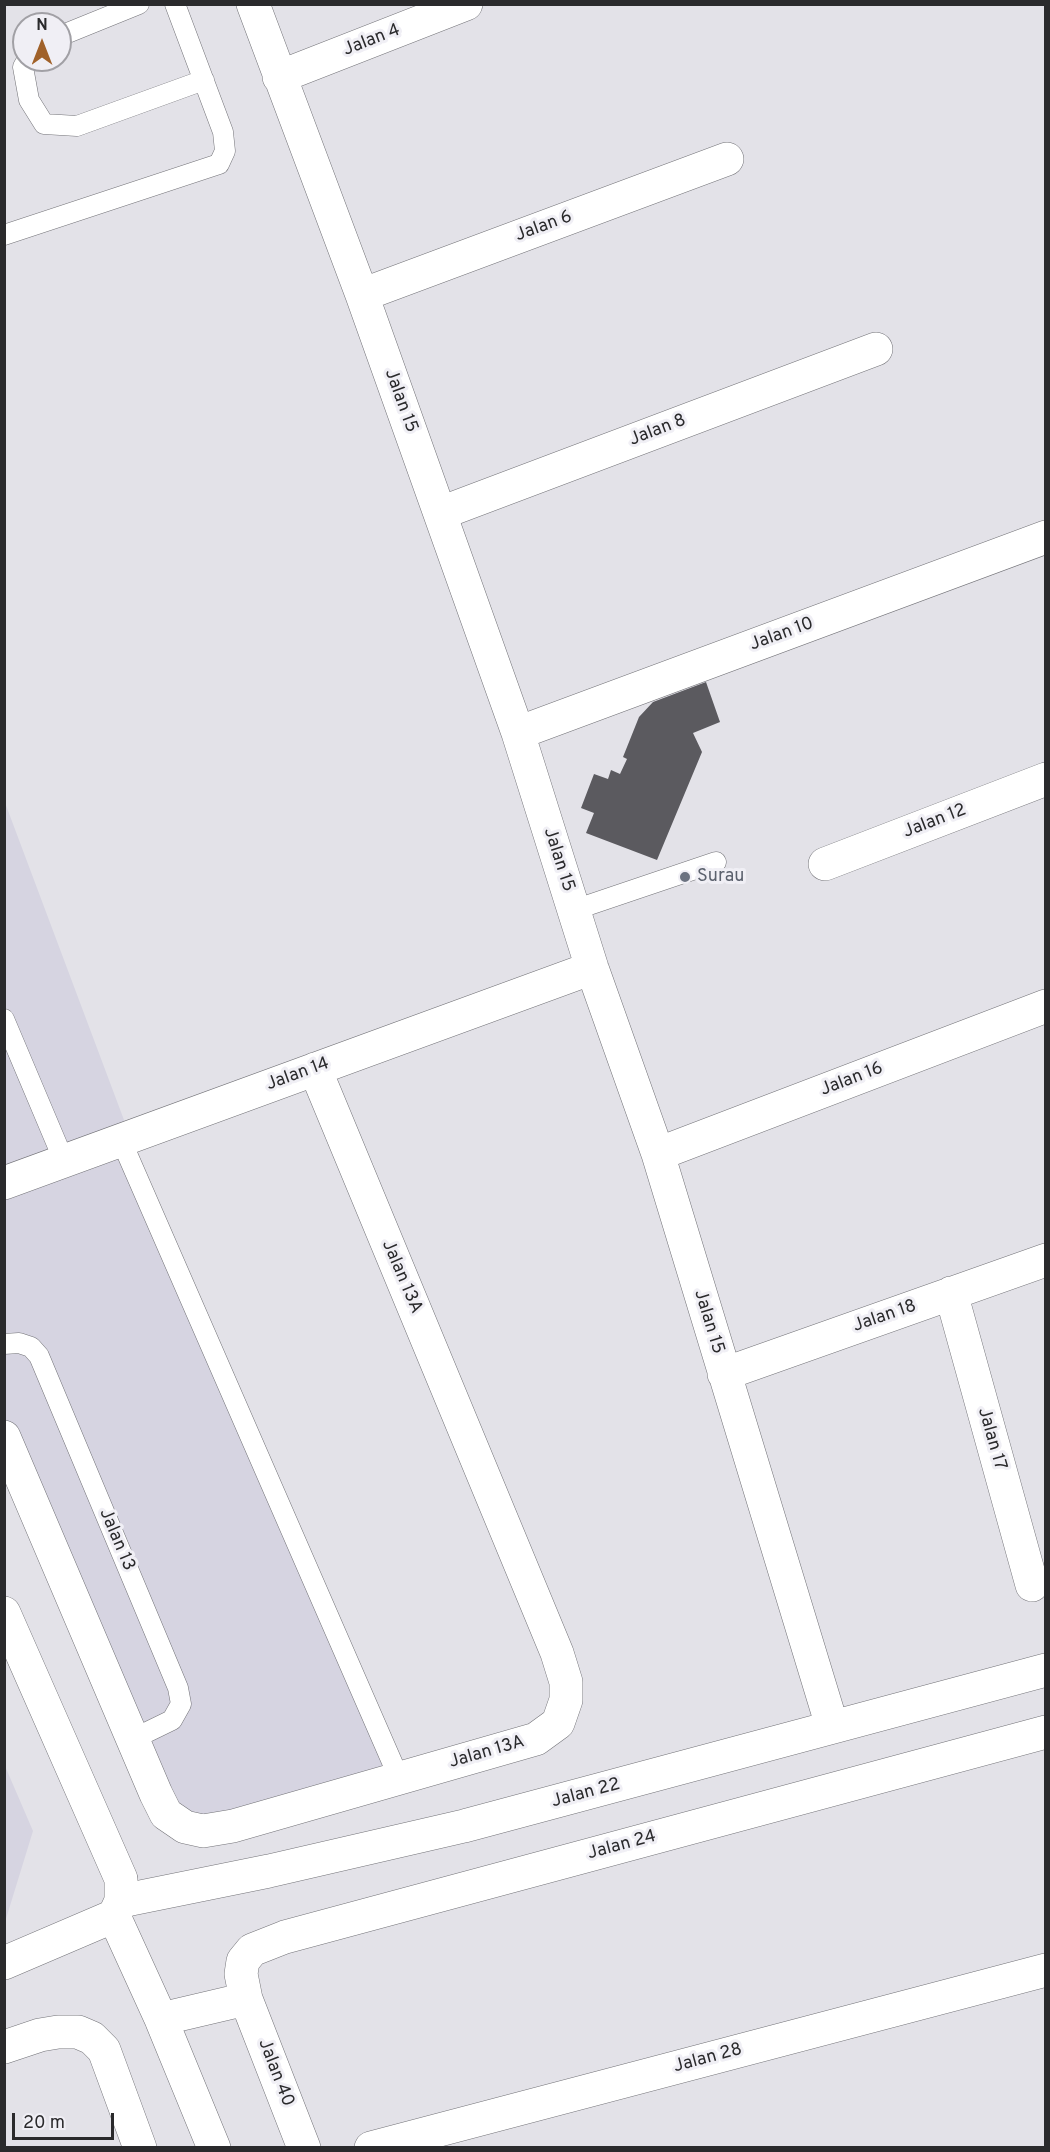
<!DOCTYPE html>
<style>
body{margin:0}
#map{position:relative;width:1050px;height:2152px;overflow:hidden;background:#e3e2e8;font-family:Overpass,sans-serif}
canvas{display:block}
.frame{position:absolute;inset:0;border:6px solid #2a2a2c;pointer-events:none}
.north{position:absolute;left:12px;top:12px;width:60px;height:60px;box-sizing:border-box;background:#f0eff5;border:2px solid #a1a0a5;border-radius:50%;rotate:0deg;font-size:16px;font-weight:700;line-height:24px;text-align:center;color:#2a2a2c}
.north::after{content:'';display:block;margin:auto;width:21px;height:27px;background:#a06129;clip-path:polygon(50% 0,100% 100%,50% 72%,0 100%)}
.scale{position:absolute;left:12px;top:2113px;width:102px;height:27px;box-sizing:border-box;border:3px solid #2a2a2c;border-top:0;padding-left:8px;font-size:18px;line-height:21px;white-space:nowrap;color:#2a2a2c;-webkit-text-stroke:4px #f0eff5;paint-order:stroke}
</style>
<div id="map">
<canvas width="1050" height="2152"></canvas>
<div class="frame"></div>
<div class="north">N</div>
<div class="scale">20 m</div>
</div>
<script>
const c = document.querySelector('canvas').getContext('2d');
c.lineJoin = 'round';
function fill(path, color) { c.fillStyle = color; c.fill(path, 'evenodd'); }
const shape = rows => new Path2D(rows.map(r => 'M' + r).join(''));
function strokePath(path, color, width, dash) { c.strokeStyle = color; c.lineWidth = width; c.lineCap = dash ? 'butt' : 'round'; c.setLineDash(dash || []); c.stroke(path); }
function drawText(font, color, halo, rows, align = 'center') {
  c.font = font + ' Overpass,sans-serif'; c.lineWidth = 6; c.setLineDash([]); c.textBaseline = 'middle'; c.strokeStyle = halo; c.fillStyle = color; for (const [text, x, y, turn = 0] of rows) {
    c.save(); c.translate(x, y); c.rotate((+turn || 0) * Math.PI / 180); c.textAlign = isNaN(turn) ? turn : align; if (halo) c.strokeText(text, 0, 0); c.fillText(text, 0, 0); c.restore();
  }
}
fill(shape([
 [4,800,136,1152,411,1787,180,1837,5,1472],
 [5,1766,33,1831,5,1922]
]), '#d6d4e1');
fill(shape([
 [706,682,720,722,693,733,702,752,657,860,586,833,594,813,581,808,594,774,608,779,611,770,620,774,627,759,623,757,639,717,653,702]
]), '#5b5a5f');
const service = shape([
 [60,36,139,4],
 [27,60,23,67,29,100,44,124,77,126,204,80],
 [4,235,219,164,225,151,223,132,175,4],
 [574,910,716,862],
 [4,1019,64,1161],
 [121,1140,399,1778],
 [4,1344,19,1343,31,1347,39,1356,178,1688,181,1704,172,1720,133,1739]
]);
const minor = shape([
 [253,4,362,295,518,733,592,968,658,1154,832,1726],
 [279,77,466,4],
 [362,295,727,159],
 [441,513,876,349],
 [518,733,1046,537],
 [825,864,1046,779],
 [658,1154,1046,1006],
 [4,1183,592,968],
 [951,1293,1032,1585],
 [724,1374,1046,1260],
 [4,1437,156,1794,166,1814,185,1827,203,1831,233,1826,536,1739,558,1723,566,1700,566,1682,557,1653,315,1069],
 [121,1901,269,1871,464,1826,1046,1670],
 [114,1916,161,2019,214,2148],
 [161,2019,246,1999],
 [4,2047,40,2035,58,2032,78,2032,92,2038,104,2050,140,2148],
 [304,2148,246,1999,241,1974,243,1961,252,1950,285,1937,1046,1732],
 [371,2148,1046,1970]
]);
const tertiary = shape([
 [4,1613,121,1879,121,1901,114,1916,4,1963]
]);
strokePath(service, '#737378', 21);
strokePath(minor, '#737378', 34);
strokePath(tertiary, '#737378', 34);
strokePath(service, '#fff', 20);
strokePath(minor, '#fff', 33);
strokePath(tertiary, '#fff', 33);
for (const [x, y, r, color] of [
 [685,877,6,"#6b7280"]
]) { const dot = new Path2D(); dot.arc(x, y, r, 0, 2 * Math.PI); c.fillStyle = color; c.fill(dot); strokePath(dot, '#f0eff5', 2); }
drawText('18px', '#2a2a2c', '#f0eff5', [
 ["Jalan 4",372,41,-21],
 ["Jalan 6",544,227,-20],
 ["Jalan 15",400,401,70],
 ["Jalan 8",658,431,-21],
 ["Jalan 10",782,635,-20],
 ["Jalan 12",935,822,-21],
 ["Jalan 15",558,860,72],
 ["Jalan 14",298,1075,-20],
 ["Jalan 16",852,1080,-21],
 ["Jalan 13A",401,1277,67],
 ["Jalan 18",885,1317,-19],
 ["Jalan 15",708,1322,73],
 ["Jalan 17",991,1439,74],
 ["Jalan 13",116,1540,67],
 ["Jalan 13A",487,1753,-16],
 ["Jalan 22",586,1794,-15],
 ["Jalan 24",622,1846,-15],
 ["Jalan 28",708,2059,-15],
 ["Jalan 40",275,2073,69]
]);
drawText('18px', '#5b616d', '#f0eff5', [
 ["Surau",697,877]
], 'left');
</script>
